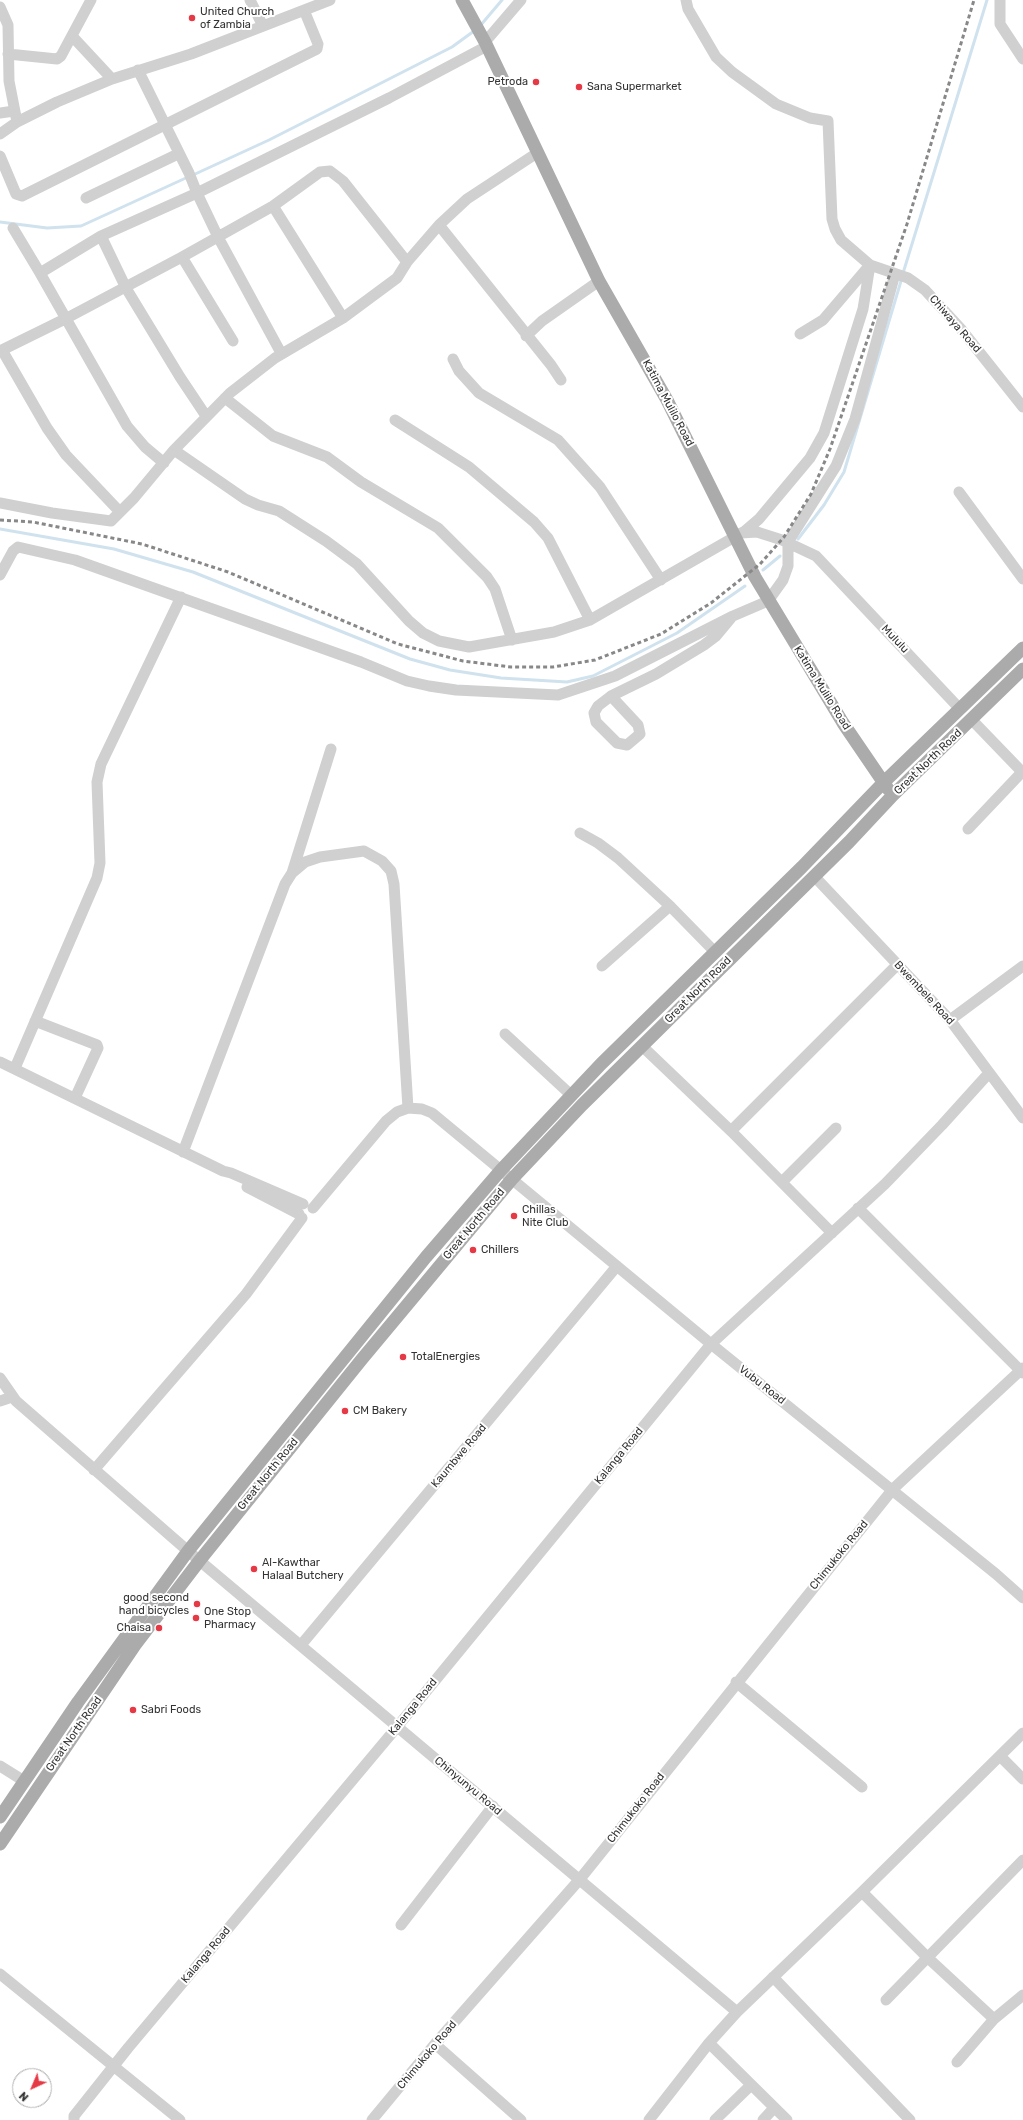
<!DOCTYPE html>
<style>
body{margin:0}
#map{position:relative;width:1023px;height:2120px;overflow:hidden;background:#fff;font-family:Rubik,sans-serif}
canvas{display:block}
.north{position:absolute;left:12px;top:2068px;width:40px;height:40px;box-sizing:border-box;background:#fff;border:1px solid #adadad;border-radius:50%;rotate:224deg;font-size:11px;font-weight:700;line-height:16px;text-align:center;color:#333}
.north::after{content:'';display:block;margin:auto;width:14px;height:18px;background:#e63946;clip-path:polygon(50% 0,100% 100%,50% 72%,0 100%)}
</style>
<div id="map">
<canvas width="1023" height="2120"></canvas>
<div class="north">N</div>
</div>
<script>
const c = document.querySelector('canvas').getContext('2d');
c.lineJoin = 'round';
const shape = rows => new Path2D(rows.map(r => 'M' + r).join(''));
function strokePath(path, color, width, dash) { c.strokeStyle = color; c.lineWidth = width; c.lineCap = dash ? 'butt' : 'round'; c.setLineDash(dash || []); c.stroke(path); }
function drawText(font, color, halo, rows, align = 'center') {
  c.font = font + ' Rubik,sans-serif'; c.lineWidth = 4; c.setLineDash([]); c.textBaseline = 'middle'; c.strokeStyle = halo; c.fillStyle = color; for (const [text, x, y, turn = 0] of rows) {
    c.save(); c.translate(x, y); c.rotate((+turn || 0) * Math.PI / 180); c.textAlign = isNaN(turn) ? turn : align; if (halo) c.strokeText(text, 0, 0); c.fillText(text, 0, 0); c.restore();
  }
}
strokePath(shape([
 [480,26,502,0],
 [193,175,269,140,452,47,474,31],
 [0,222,47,228,81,226,188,177],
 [904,270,987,0],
 [0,529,114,549,193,572,410,659,450,670,501,678,567,682,593,676,677,633,745,586],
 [798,539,824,505,844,472,901,281],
 [763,570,780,556]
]), '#cfe2ee', 3);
strokePath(shape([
 [250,0,263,26],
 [686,0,688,9,716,57,732,72,776,104,810,118,828,121,832,219,835,229,841,240,870,265,908,278,925,290,961,329,1023,407],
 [1000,0,1000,24,1023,59],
 [0,7,8,25,9,81,17,122],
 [72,36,112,79],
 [485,42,521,0],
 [8,54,57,59,61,56,91,0],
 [138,70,189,173,197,193,389,98,487,46],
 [0,113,14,111],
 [0,134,17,122,57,102,112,79,191,54,330,0],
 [0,156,16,194,22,196,317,49,318,44,304,10],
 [86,198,178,154],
 [273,206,343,318],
 [439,225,551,365,561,380],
 [13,228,40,273],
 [101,236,126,288,180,377,206,416],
 [182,257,233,341],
 [800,334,823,320,869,266],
 [526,336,542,321,599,281],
 [453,359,459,371,479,393,558,440,600,487,661,580],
 [225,398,273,436,327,457,361,482,438,528,487,577,495,589,512,640],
 [395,420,469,467,534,522,548,538,590,620],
 [174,450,245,499,258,505,279,511,326,541,357,564,409,621,423,633,439,641,469,647,554,632,590,620,745,531,759,519,810,458,824,433,863,309,870,265],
 [164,463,145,447,127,426,40,273,101,236,197,193,218,237,281,353],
 [959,492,1023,579],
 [0,503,52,513,111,521,134,498,174,450,230,393,275,358,343,318,397,278,407,262,439,225,467,199,537,153],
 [120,512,66,455,47,428,2,350,67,318,182,257,273,206,320,172,330,171,343,181,407,262],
 [741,533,757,532,782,540,816,556,960,709],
 [0,575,13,551,18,547,75,560,361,662,407,681,429,686,456,690,558,695,615,676,733,616,768,601,783,580,788,566,788,542,836,466,855,419,895,274],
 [611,696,656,674,704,645,716,636,731,618],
 [611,696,638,725,640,734,627,745,617,743,596,722,594,713,598,706,611,696],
 [972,720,1023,773],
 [968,829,1022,772],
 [580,833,598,843,618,858,670,906,715,952],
 [292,873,331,749],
 [814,876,950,1020,1023,1118],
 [602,966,670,906],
 [950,1020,1023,966],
 [35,1021,97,1045,98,1048,75,1098],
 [505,1034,571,1095],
 [642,1046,731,1131,832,1233],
 [0,1062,223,1171,231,1173,303,1204],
 [15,1068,97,878,100,863,97,782,101,764,181,597],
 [731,1131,898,964],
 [183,1152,285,884,292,873,305,862,320,857,364,851,382,861,391,871,394,884,408,1108],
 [782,1182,836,1128],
 [247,1187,299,1214],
 [313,1208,386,1121,397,1112,408,1108,422,1109,432,1113,711,1344,996,1574,1023,1598],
 [858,1208,1023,1373],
 [0,1378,16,1401,188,1551,737,2012],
 [0,1401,12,1397],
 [94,1470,246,1294,302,1218],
 [301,1645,617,1266],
 [736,1682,862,1787],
 [1001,1757,1023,1779],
 [0,1766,24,1781],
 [862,1892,927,1957,994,2019],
 [401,1925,493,1806],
 [0,1974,180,2120],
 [773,1977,910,2120],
 [886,2000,1023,1860],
 [709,2043,787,2120],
 [435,2044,521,2120],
 [957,2062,994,2019,1023,1995],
 [74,2120,74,2116,128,2048,397,1727,711,1344,885,1184,942,1125,989,1073],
 [372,2120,435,2044,580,1879,893,1489,1023,1368],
 [649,2120,709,2043,737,2012,862,1892,1023,1733],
 [715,2120,751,2085],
 [763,2120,774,2108]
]), '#d0d0d0', 11);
strokePath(shape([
 [462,0,485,42,599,281,667,400,755,577,843,723,888,789],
 [0,1817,78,1702,188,1551,426,1257,501,1170,601,1064,802,867,883,783,1023,648],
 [0,1844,135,1645,200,1560,362,1359,512,1179,582,1105,849,842,893,795,1023,669]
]), '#ababab', 13);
strokePath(shape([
 [0,520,33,522,142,544,228,572,398,644,463,661,511,667,553,667,595,660,661,634,711,603,760,564,784,537,811,494,830,449,907,224,974,0]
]), '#888', 3, [4, 3]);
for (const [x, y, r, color] of [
 [192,18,4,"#e63946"],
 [536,82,4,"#e63946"],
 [579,87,4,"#e63946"],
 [514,1216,4,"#e63946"],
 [473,1250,4,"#e63946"],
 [403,1357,4,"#e63946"],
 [345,1411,4,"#e63946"],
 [254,1569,4,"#e63946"],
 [197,1604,4,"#e63946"],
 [196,1618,4,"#e63946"],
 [159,1628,4,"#e63946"],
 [133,1710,4,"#e63946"]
]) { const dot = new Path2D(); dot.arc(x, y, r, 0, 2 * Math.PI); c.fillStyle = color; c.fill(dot); strokePath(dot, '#fff', 1.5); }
drawText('11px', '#333', '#fff', [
 ["United Church",200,12],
 ["of Zambia",200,25],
 ["Petroda",528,82,"right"],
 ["Sana Supermarket",587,87],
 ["Chillas",522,1210],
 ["Nite Club",522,1223],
 ["Chillers",481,1250],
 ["TotalEnergies",411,1357],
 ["CM Bakery",353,1411],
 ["Al-Kawthar",262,1563],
 ["Halaal Butchery",262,1576],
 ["good second",189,1598,"right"],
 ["hand bicycles",189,1611,"right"],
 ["One Stop",204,1612],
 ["Pharmacy",204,1625],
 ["Chaisa",151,1628,"right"],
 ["Sabri Foods",141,1710]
], 'left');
drawText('11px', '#333', '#fff', [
 ["Chiwaya Road",955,324,49],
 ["Katima Mulilo Road",668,403,62],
 ["Mululu",895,639,47],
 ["Katima Mulilo Road",822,688,58],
 ["Great North Road",928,762,-44],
 ["Great North Road",698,990,-45],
 ["Bwembele Road",924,993,47],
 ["Great North Road",474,1224,-50],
 ["Vubu Road",762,1385,38],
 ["Kaumbwe Road",459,1456,-50],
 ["Kalanga Road",619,1456,-51],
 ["Great North Road",268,1474,-51],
 ["Chimukoko Road",839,1555,-51],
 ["Kalanga Road",413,1707,-51],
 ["Great North Road",74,1734,-55],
 ["Chinyunyu Road",468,1786,40],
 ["Chimukoko Road",636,1808,-52],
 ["Kalanga Road",206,1955,-50],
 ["Chimukoko Road",427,2055,-50]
]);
</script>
